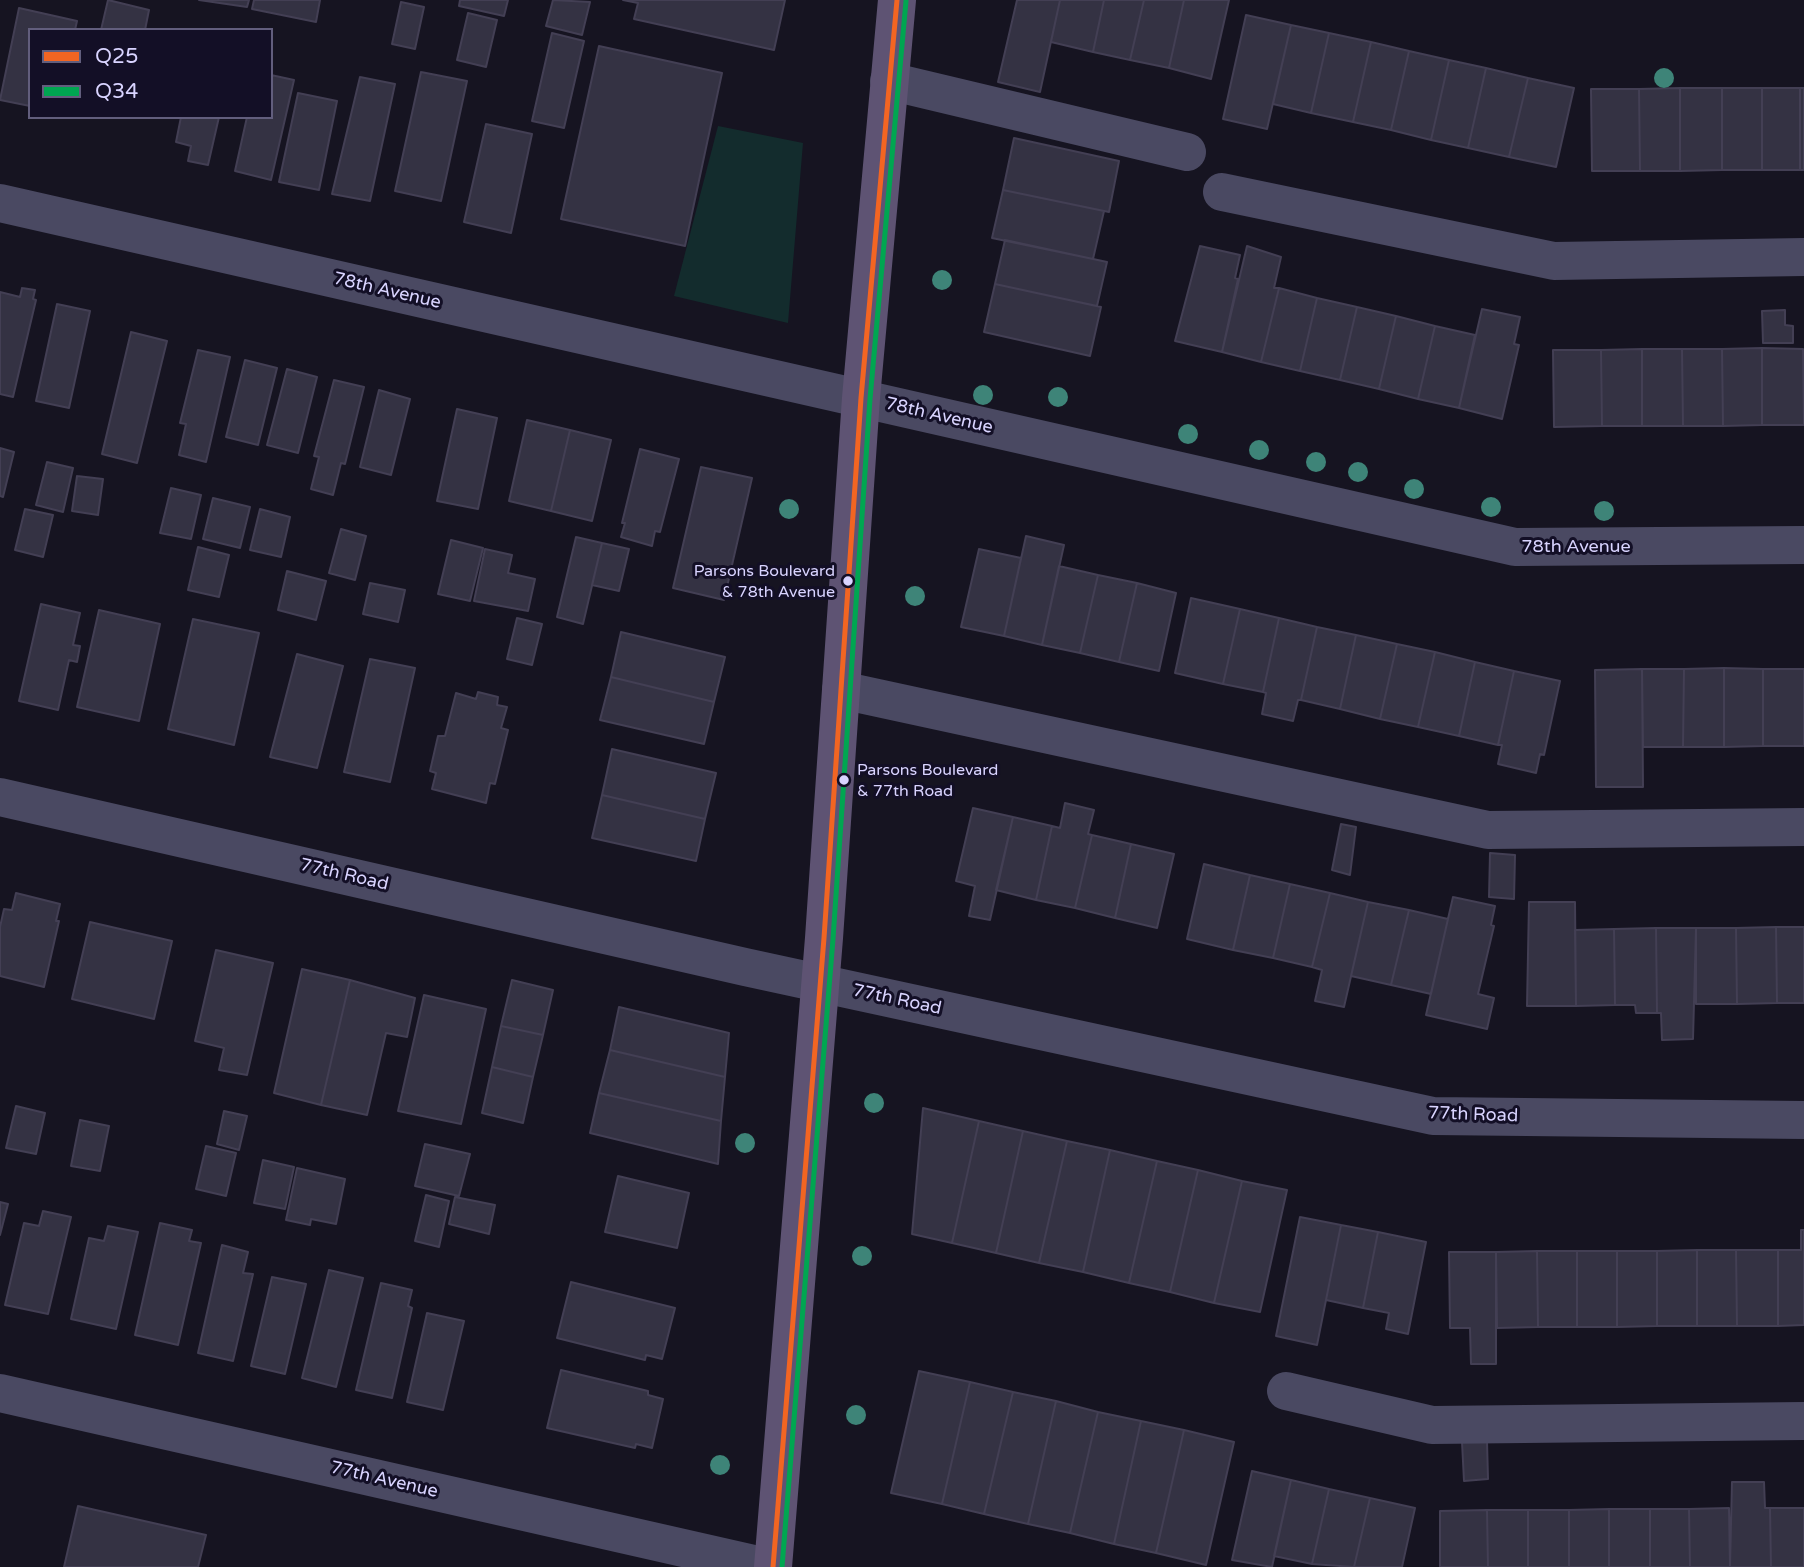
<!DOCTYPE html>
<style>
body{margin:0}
#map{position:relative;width:1804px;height:1567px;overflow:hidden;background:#161421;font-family:"Varela Round",sans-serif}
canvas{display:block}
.legend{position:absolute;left:28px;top:28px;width:245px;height:91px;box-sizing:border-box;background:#130f26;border:2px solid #625e7d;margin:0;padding:9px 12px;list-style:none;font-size:21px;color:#d9d4ff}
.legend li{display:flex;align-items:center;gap:14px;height:35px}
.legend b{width:35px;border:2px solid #625e7d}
</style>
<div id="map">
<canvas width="1804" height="1567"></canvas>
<ul class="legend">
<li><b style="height:9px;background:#f26522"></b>Q25</li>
<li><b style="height:9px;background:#00a651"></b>Q34</li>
</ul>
</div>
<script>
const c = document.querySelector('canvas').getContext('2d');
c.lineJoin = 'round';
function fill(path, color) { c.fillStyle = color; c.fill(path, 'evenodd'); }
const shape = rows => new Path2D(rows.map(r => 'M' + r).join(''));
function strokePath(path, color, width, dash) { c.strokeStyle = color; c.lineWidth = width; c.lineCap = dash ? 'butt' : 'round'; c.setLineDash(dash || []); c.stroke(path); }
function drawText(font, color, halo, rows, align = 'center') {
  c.font = font + ' "Varela Round",sans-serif'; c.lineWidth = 6; c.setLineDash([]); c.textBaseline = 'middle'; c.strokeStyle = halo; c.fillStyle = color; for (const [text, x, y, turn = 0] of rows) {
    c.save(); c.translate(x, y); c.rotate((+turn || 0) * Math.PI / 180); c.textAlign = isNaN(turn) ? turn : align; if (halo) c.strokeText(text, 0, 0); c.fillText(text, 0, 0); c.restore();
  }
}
fill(shape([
 [718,126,803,143,788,323,674,296]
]), '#132c2d');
const building = shape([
 [108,0,149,10,145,30,101,30,108,0],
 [199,0,249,0,247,7,199,0],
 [254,0,320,0,316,22,252,9,254,0],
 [460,0,508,0,504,16,459,6,460,0],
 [553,0,590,2,582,35,546,26,553,0],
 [623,0,785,0,774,50,634,19,638,3,623,0],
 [1017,0,1060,0,1040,92,998,82,1017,0],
 [1060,0,1104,0,1093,52,1051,42,1060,0],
 [1104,0,1144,0,1130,60,1093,52,1104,0],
 [1144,0,1184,0,1169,68,1130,60,1144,0],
 [1184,0,1229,0,1211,79,1169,68,1184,0],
 [401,2,424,7,415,49,392,44,401,2],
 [19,8,77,21,75,30,30,30,30,106,0,100,19,8],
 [468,13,497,20,486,67,457,60,468,13],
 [1246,15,1291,25,1267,129,1223,119,1246,15],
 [1291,25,1329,33,1311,113,1273,104,1291,25],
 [552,33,584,41,564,128,532,121,552,33],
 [1329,33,1371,42,1353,122,1311,113,1329,33],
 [1371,42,1409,51,1391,130,1353,122,1371,42],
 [599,46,722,73,685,246,561,219,599,46],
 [1409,51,1449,60,1431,140,1391,130,1409,51],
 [1449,60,1486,68,1468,148,1431,140,1449,60],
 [1486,68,1528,78,1509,157,1468,148,1486,68],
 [421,72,467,81,441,201,395,191,421,72],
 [271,75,294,80,271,180,235,171,247,117,271,117,271,75],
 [360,77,395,84,370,201,332,194,360,77],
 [1528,78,1574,88,1556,167,1509,157,1528,78],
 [1680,88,1722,88,1722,170,1680,171,1680,88],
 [1680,88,1680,171,1640,171,1639,89,1680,88],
 [1722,88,1762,88,1762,170,1722,170,1722,88],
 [1762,88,1800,88,1800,170,1762,170,1762,88],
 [1800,88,1804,88,1804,170,1800,170,1800,88],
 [1591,89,1639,89,1640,171,1592,171,1591,89],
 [298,93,337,101,319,190,279,182,298,93],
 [181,117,219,117,208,165,188,161,191,146,176,142,181,117],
 [486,124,532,134,511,233,464,222,486,124],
 [1014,138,1119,161,1109,212,1003,190,1014,138],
 [1003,190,1104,211,1093,259,992,238,1003,190],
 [1005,240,1107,262,1097,306,995,284,1005,240],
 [1200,246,1240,255,1235,278,1238,279,1222,352,1175,341,1200,246],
 [1247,246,1281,257,1274,288,1279,288,1261,362,1222,352,1247,246],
 [995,284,1101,307,1090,356,984,332,995,284],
 [22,288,35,290,33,299,36,300,13,397,0,394,0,292,20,297,22,288],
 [1279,288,1317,298,1300,371,1261,362,1279,288],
 [1317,298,1357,307,1340,380,1300,371,1317,298],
 [57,304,90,311,69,408,36,401,57,304],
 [1357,307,1396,316,1379,389,1340,380,1357,307],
 [1482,309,1520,317,1514,344,1519,345,1502,419,1459,408,1482,309],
 [1785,310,1785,325,1793,326,1793,343,1763,343,1762,311,1785,310],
 [1396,316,1435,326,1418,399,1379,389,1396,316],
 [1435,326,1475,335,1459,408,1418,399,1435,326],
 [131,332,167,341,137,463,102,454,131,332],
 [1762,348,1803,349,1804,425,1762,425,1762,348],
 [1762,348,1762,425,1723,426,1722,349,1762,348],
 [1642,349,1682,349,1683,426,1642,426,1642,349],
 [1642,349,1642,426,1602,426,1601,350,1642,349],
 [1682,349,1722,349,1723,426,1683,426,1682,349],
 [198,350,230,357,206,462,179,455,186,424,180,423,198,350],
 [1553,350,1601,350,1602,426,1554,427,1553,350],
 [245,360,277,368,258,445,226,437,245,360],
 [287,369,317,377,298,453,267,445,287,369],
 [334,380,364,387,345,464,341,463,333,495,311,489,319,457,314,456,334,380],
 [379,390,410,399,391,475,360,467,379,390],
 [457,409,497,418,478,509,437,501,457,409],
 [527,420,570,430,551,511,509,501,527,420],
 [570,430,611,440,592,521,551,511,570,430],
 [0,448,14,452,3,497,0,496,0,448],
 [640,449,679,459,660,532,655,531,652,546,621,537,625,523,622,523,640,449],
 [47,462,73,468,63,512,36,505,47,462],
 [701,467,752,478,724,600,673,588,701,467],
 [77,476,103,479,98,515,72,511,77,476],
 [171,488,201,495,191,539,160,533,171,488],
 [213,498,250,507,240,548,203,539,213,498],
 [25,509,53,515,43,557,15,550,25,509],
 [260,509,290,517,281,557,250,550,260,509],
 [341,529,366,536,355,580,329,573,341,529],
 [1026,536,1064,545,1042,645,1004,636,1026,536],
 [576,537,602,543,583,624,557,617,576,537],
 [451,540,483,548,470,601,438,594,451,540],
 [602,543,629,549,619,591,592,585,602,543],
 [198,547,229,555,219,597,188,590,198,547],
 [485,549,512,555,508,573,535,579,528,611,474,601,485,549],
 [979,549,1021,558,1004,636,961,627,979,549],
 [1059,566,1098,575,1080,653,1042,645,1059,566],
 [287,571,326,581,316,620,278,610,287,571],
 [1098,575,1137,583,1119,662,1080,653,1098,575],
 [370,583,405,590,398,622,363,614,370,583],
 [1137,583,1176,593,1159,671,1119,662,1137,583],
 [1191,598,1240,609,1223,684,1175,673,1191,598],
 [41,604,80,613,73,645,80,646,77,662,69,660,58,710,19,701,41,604],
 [1240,609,1279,618,1263,692,1223,684,1240,609],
 [99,610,160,624,139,721,77,707,99,610],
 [517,618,542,624,532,665,507,659,517,618],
 [1279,618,1317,627,1301,700,1298,700,1293,721,1262,714,1266,693,1263,692,1279,618],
 [193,619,259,633,234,745,168,729,193,619],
 [1317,627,1356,635,1340,709,1301,700,1317,627],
 [621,632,725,657,714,702,611,677,621,632],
 [1356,635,1397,644,1380,719,1340,709,1356,635],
 [1397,644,1435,652,1418,727,1380,719,1397,644],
 [1435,652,1475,662,1459,736,1418,727,1435,652],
 [297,654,343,666,317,768,270,757,297,654],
 [370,659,415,668,390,782,344,772,370,659],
 [1475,662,1514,671,1498,745,1459,736,1475,662],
 [1724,668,1763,669,1763,746,1724,747,1724,668],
 [1724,668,1724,747,1683,747,1684,669,1724,668],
 [1642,669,1684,669,1683,747,1643,747,1642,669],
 [1642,669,1643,787,1596,787,1595,670,1642,669],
 [1763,669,1804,669,1804,746,1763,746,1763,669],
 [1514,671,1560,681,1544,755,1540,754,1536,773,1498,764,1502,745,1498,745,1514,671],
 [611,677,714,702,704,744,600,720,611,677],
 [478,692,498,697,497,705,507,707,501,728,508,730,495,784,490,783,486,803,432,789,436,773,430,771,438,736,445,736,456,693,476,699,478,692],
 [612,749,716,773,705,819,602,795,612,749],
 [602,795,705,819,696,861,592,838,602,795],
 [1065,803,1094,810,1088,834,1092,835,1075,908,1036,900,1052,826,1060,828,1065,803],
 [973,808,1013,817,990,920,969,916,975,886,956,881,973,808],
 [1013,817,1052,826,1036,900,996,890,1013,817],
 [1341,824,1356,827,1350,875,1332,870,1341,824],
 [1092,835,1131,844,1115,918,1075,908,1092,835],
 [1131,844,1174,854,1157,928,1115,918,1131,844],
 [1490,853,1515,855,1514,899,1489,897,1490,853],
 [1204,864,1250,875,1233,950,1187,939,1204,864],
 [1250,875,1290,884,1273,958,1233,950,1250,875],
 [1290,884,1330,893,1312,967,1273,958,1290,884],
 [16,893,60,904,56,921,59,921,44,987,0,976,0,927,4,909,12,910,16,893],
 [1330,893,1368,902,1344,1007,1315,1001,1322,970,1312,967,1330,893],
 [1453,897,1495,906,1491,925,1494,926,1478,994,1494,998,1487,1029,1426,1015,1453,897],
 [1368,902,1409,910,1391,985,1351,976,1368,902],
 [1529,902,1575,902,1576,1006,1527,1006,1529,902],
 [1409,910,1448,919,1431,994,1391,985,1409,910],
 [90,922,172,941,154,1019,72,999,90,922],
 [1776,927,1804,927,1804,1003,1777,1003,1776,927],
 [1776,927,1777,1003,1737,1004,1736,928,1776,927],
 [1656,928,1696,928,1693,1039,1662,1040,1661,1013,1657,1013,1656,928],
 [1656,928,1657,1013,1636,1013,1635,1005,1615,1005,1614,929,1656,928],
 [1696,928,1736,928,1737,1004,1696,1004,1696,928],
 [1614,929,1615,1005,1576,1006,1575,930,1614,929],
 [216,950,273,963,247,1075,219,1070,224,1048,195,1041,216,950],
 [302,969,350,980,321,1105,274,1093,302,969],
 [350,980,415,998,407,1037,386,1033,367,1115,321,1105,350,980],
 [512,980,553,990,543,1035,501,1026,512,980],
 [424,995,486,1009,461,1124,398,1111,424,995],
 [619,1007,729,1033,725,1077,610,1050,619,1007],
 [501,1026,543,1035,533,1077,492,1067,501,1026],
 [610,1050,725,1077,721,1121,599,1093,610,1050],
 [492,1067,533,1077,523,1123,482,1113,492,1067],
 [599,1093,721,1121,718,1164,590,1133,599,1093],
 [16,1106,45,1113,36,1154,6,1148,16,1106],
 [923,1108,979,1121,952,1243,912,1234,923,1108],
 [224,1111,247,1116,239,1150,217,1144,224,1111],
 [80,1120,109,1126,100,1171,71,1166,80,1120],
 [979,1121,1023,1131,996,1253,952,1243,979,1121],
 [1023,1131,1067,1141,1039,1263,996,1253,1023,1131],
 [1067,1141,1110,1150,1083,1272,1039,1263,1067,1141],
 [425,1144,470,1154,459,1196,415,1186,425,1144],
 [206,1146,236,1153,226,1196,196,1189,206,1146],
 [1110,1150,1157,1161,1129,1283,1083,1272,1110,1150],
 [263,1160,294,1167,285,1209,254,1203,263,1160],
 [1157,1161,1198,1170,1170,1292,1129,1283,1157,1161],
 [297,1168,345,1179,336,1224,311,1219,310,1225,286,1220,297,1168],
 [1198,1170,1242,1181,1214,1303,1170,1292,1198,1170],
 [618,1176,689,1193,677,1248,605,1232,618,1176],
 [1242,1181,1287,1190,1260,1312,1214,1303,1242,1181],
 [426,1195,449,1201,439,1247,415,1241,426,1195],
 [455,1197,495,1205,489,1234,449,1224,455,1197],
 [0,1202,8,1204,0,1235,0,1202],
 [43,1211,71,1217,48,1314,5,1305,24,1223,39,1226,43,1211],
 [1300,1217,1341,1225,1317,1345,1276,1336,1300,1217],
 [160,1223,192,1230,189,1241,201,1243,178,1345,135,1335,160,1223],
 [1341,1225,1378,1232,1363,1308,1326,1300,1341,1225],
 [108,1226,138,1232,116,1329,71,1319,89,1238,104,1241,108,1226],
 [1801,1230,1804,1230,1804,1325,1778,1326,1778,1250,1801,1250,1801,1230],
 [1378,1232,1426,1242,1408,1334,1386,1329,1389,1313,1363,1308,1378,1232],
 [222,1245,248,1252,243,1273,253,1274,233,1361,198,1353,222,1245],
 [1697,1250,1736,1250,1737,1326,1697,1326,1697,1250],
 [1697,1250,1697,1326,1657,1326,1657,1251,1697,1250],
 [1736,1250,1778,1250,1778,1326,1737,1326,1736,1250],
 [1537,1251,1577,1251,1577,1327,1538,1327,1537,1251],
 [1537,1251,1538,1327,1497,1328,1496,1252,1537,1251],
 [1577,1251,1617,1251,1617,1327,1577,1327,1577,1251],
 [1617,1251,1657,1251,1657,1326,1617,1327,1617,1251],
 [1449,1252,1496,1252,1496,1364,1471,1364,1470,1328,1450,1328,1449,1252],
 [329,1270,363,1278,336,1387,302,1378,329,1270],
 [272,1277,306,1284,285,1374,251,1366,272,1277],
 [571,1282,675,1308,662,1359,646,1355,645,1360,557,1338,571,1282],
 [381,1283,412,1290,408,1306,412,1308,392,1398,356,1390,381,1283],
 [427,1313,464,1321,443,1410,407,1402,427,1313],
 [561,1370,648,1391,648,1395,663,1399,652,1448,636,1444,635,1448,547,1428,561,1370],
 [919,1371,970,1382,942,1504,891,1493,919,1371],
 [970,1382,1013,1392,984,1514,942,1504,970,1382],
 [1013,1392,1056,1401,1028,1524,984,1514,1013,1392],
 [1056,1401,1098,1412,1070,1533,1028,1524,1056,1401],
 [1098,1412,1141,1421,1114,1544,1070,1533,1098,1412],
 [1141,1421,1184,1430,1156,1553,1114,1544,1141,1421],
 [1184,1430,1234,1442,1206,1565,1156,1553,1184,1430],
 [1487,1441,1488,1479,1464,1481,1462,1442,1487,1441],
 [1252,1471,1291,1480,1272,1567,1232,1560,1252,1471],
 [1291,1480,1329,1489,1312,1564,1274,1556,1291,1480],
 [1732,1482,1764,1482,1765,1508,1770,1508,1771,1567,1730,1567,1732,1482],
 [1329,1489,1370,1498,1354,1567,1312,1564,1329,1489],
 [1370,1498,1415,1508,1402,1567,1354,1567,1370,1498],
 [78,1506,206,1535,198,1567,64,1567,78,1506],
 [1729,1508,1730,1567,1690,1567,1689,1509,1729,1508],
 [1770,1508,1804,1508,1804,1567,1771,1567,1770,1508],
 [1609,1509,1650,1509,1650,1567,1609,1567,1609,1509],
 [1609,1509,1609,1567,1569,1567,1569,1510,1609,1509],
 [1650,1509,1689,1509,1690,1567,1650,1567,1650,1509],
 [1487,1510,1528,1510,1528,1567,1488,1567,1487,1510],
 [1487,1510,1488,1567,1440,1567,1440,1511,1487,1510],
 [1528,1510,1569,1510,1569,1567,1528,1567,1528,1510]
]);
fill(building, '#343243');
strokePath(building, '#433f54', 2);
strokePath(shape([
 [889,81,1187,152],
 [1222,192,1554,261,1804,257],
 [0,203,1515,547,1804,545],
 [841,690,1488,830,1804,827],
 [0,797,745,967,1433,1116,1804,1120],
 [1286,1391,1432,1425,1804,1421],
 [0,1393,767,1567]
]), '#4a4962', 38);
strokePath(shape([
 [773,1567,824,938,861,398,897,0]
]), '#5e5373', 38);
strokePath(shape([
 [773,1567,824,938,861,398,897,0]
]), '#f26522', 5);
strokePath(shape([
 [782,1567,833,939,870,399,906,1]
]), '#00a651', 5);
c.fillStyle = '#3e8478';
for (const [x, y] of [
 [1664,78],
 [942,280],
 [983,395],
 [1058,397],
 [1188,434],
 [1259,450],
 [1316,462],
 [1358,472],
 [1414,489],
 [1491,507],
 [789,509],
 [1604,511],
 [915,596],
 [874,1103],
 [745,1143],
 [862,1256],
 [856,1415],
 [720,1465]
]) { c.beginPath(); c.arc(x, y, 10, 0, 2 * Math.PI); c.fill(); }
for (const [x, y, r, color] of [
 [848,581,6,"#d9d4ff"],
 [844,780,6,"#d9d4ff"]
]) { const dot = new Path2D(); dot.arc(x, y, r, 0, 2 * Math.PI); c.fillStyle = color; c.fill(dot); strokePath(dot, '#130f26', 2.5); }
drawText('16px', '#d9d4ff', '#130f26', [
 ["Parsons Boulevard",835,572],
 ["& 78th Avenue",835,593],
 ["Parsons Boulevard",857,771,"left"],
 ["& 77th Road",857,792,"left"]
], 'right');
drawText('18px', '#d9d4ff', '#130f26', [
 ["78th Avenue",387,291,13],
 ["78th Avenue",939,416,13],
 ["78th Avenue",1576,547],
 ["77th Road",344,875,13],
 ["77th Road",897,1000,12],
 ["77th Road",1473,1115,2],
 ["77th Avenue",384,1480,13]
]);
</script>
